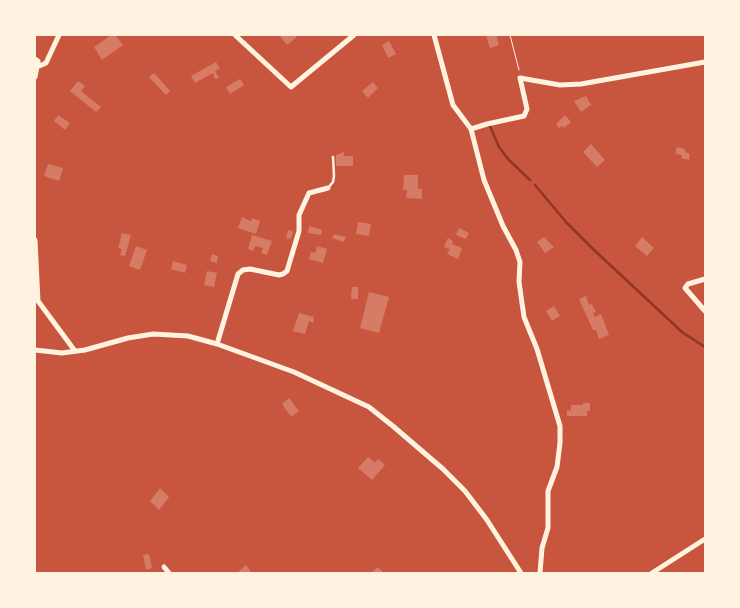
<!DOCTYPE html>
<style>
body{margin:0}
#map{position:relative;width:740px;height:608px;overflow:hidden;background:#c8553d;font-family:"Asap Condensed",sans-serif}
canvas{display:block}
.frame{position:absolute;inset:0;border:36px solid #fff3e0;pointer-events:none}
</style>
<div id="map">
<canvas width="740" height="608"></canvas>
<div class="frame"></div>
</div>
<script>
const c = document.querySelector('canvas').getContext('2d');
c.lineJoin = 'round';
const shape = rows => new Path2D(rows.map(r => 'M' + r).join(''));
function strokePath(path, color, width, dash) { c.strokeStyle = color; c.lineWidth = width; c.lineCap = dash ? 'butt' : 'round'; c.setLineDash(dash || []); c.stroke(path); }
function fill(path, color) { c.fillStyle = color; c.fill(path, 'evenodd'); }
strokePath(shape([
 [490,126,499,147,508,159,530,180],
 [535,185,566,222,593,249,682,332,705,347]
]), '#8f3625', 2.5);
fill(shape([
 [111,35,115,35,123,45,102,60,94,47],
 [279,35,295,35,297,37,287,45],
 [486,35,496,35,499,45,490,48],
 [389,41,396,54,388,58,382,45],
 [216,62,220,69,215,71,219,78,215,79,213,73,195,83,191,76],
 [154,73,170,91,166,95,149,77],
 [240,79,244,85,230,94,226,87],
 [78,81,85,86,81,91,101,107,96,112,70,91],
 [373,82,378,88,368,98,362,91],
 [586,96,591,105,581,112,574,101],
 [58,115,70,123,65,130,54,121],
 [565,115,571,122,564,128,562,126,559,128,556,124],
 [591,144,605,160,597,167,583,152],
 [677,147,685,149,685,152,690,154,689,160,681,158,682,155,675,154],
 [344,152,344,156,353,156,353,166,336,166,336,155],
 [48,164,63,168,59,181,44,176],
 [404,175,418,175,418,189,422,189,422,199,406,198,407,190,403,190],
 [242,217,251,221,252,218,260,221,256,234,238,228],
 [358,222,371,224,369,236,356,234],
 [309,226,320,229,322,231,321,235,308,233],
 [459,228,469,233,466,239,456,235],
 [288,230,293,231,291,239,286,238],
 [122,233,131,235,125,256,120,255,122,249,118,248],
 [334,234,346,237,344,242,332,238],
 [252,235,272,241,267,255,261,253,263,248,255,246,253,251,248,249],
 [544,237,554,247,545,253,537,242],
 [642,237,654,248,647,256,635,246],
 [448,238,453,241,452,244,462,248,458,259,447,254,450,249,444,247],
 [136,246,147,250,140,270,129,266],
 [317,246,327,249,323,263,309,259,311,252,315,253],
 [212,254,218,256,217,263,210,261],
 [173,261,187,265,185,273,171,269],
 [207,271,217,273,214,287,204,285],
 [352,287,358,287,358,299,351,299],
 [369,292,389,297,379,333,360,328],
 [586,296,589,305,592,304,596,312,593,313,595,317,601,314,609,335,599,339,596,330,593,330,579,299],
 [554,306,560,316,552,321,546,311],
 [299,313,314,317,313,323,309,321,305,334,293,331],
 [289,398,299,411,291,417,282,404],
 [583,403,590,403,590,411,587,411,587,416,567,416,567,410,571,411,571,405,583,405],
 [368,457,375,463,378,459,385,465,372,480,358,468],
 [160,488,169,497,159,510,150,501],
 [149,554,152,568,146,570,143,555],
 [246,565,252,573,237,573],
 [378,567,384,573,371,573]
]), '#d67c66');
strokePath(shape([
 [510,35,519,70]
]), '#fff3e0', 1);
strokePath(shape([
 [328,188,333,182,334,176,333,157]
]), '#fff3e0', 2.5);
strokePath(shape([
 [235,35,291,87,354,35],
 [434,35,453,105,471,129,484,180,503,226,516,250,520,262,519,282,524,317,537,349,560,426,560,443,557,467,548,491,548,528,542,548,540,573],
 [35,59,38,61,35,77],
 [37,67,46,63,59,35],
 [471,129,487,124,524,116,527,109,520,78,560,85,581,84,705,62],
 [35,240,38,301,75,351],
 [705,279,688,284,685,288,705,311],
 [217,344,238,274,243,270,250,269,279,275,283,274,287,271,299,231,299,215,309,193,328,188],
 [35,350,62,353,85,350,128,338,153,334,188,336,217,344,294,372,369,407,394,427,443,469,465,491,487,520,521,573],
 [164,567,169,573],
 [652,573,705,539]
]), '#fff3e0', 5);
</script>
